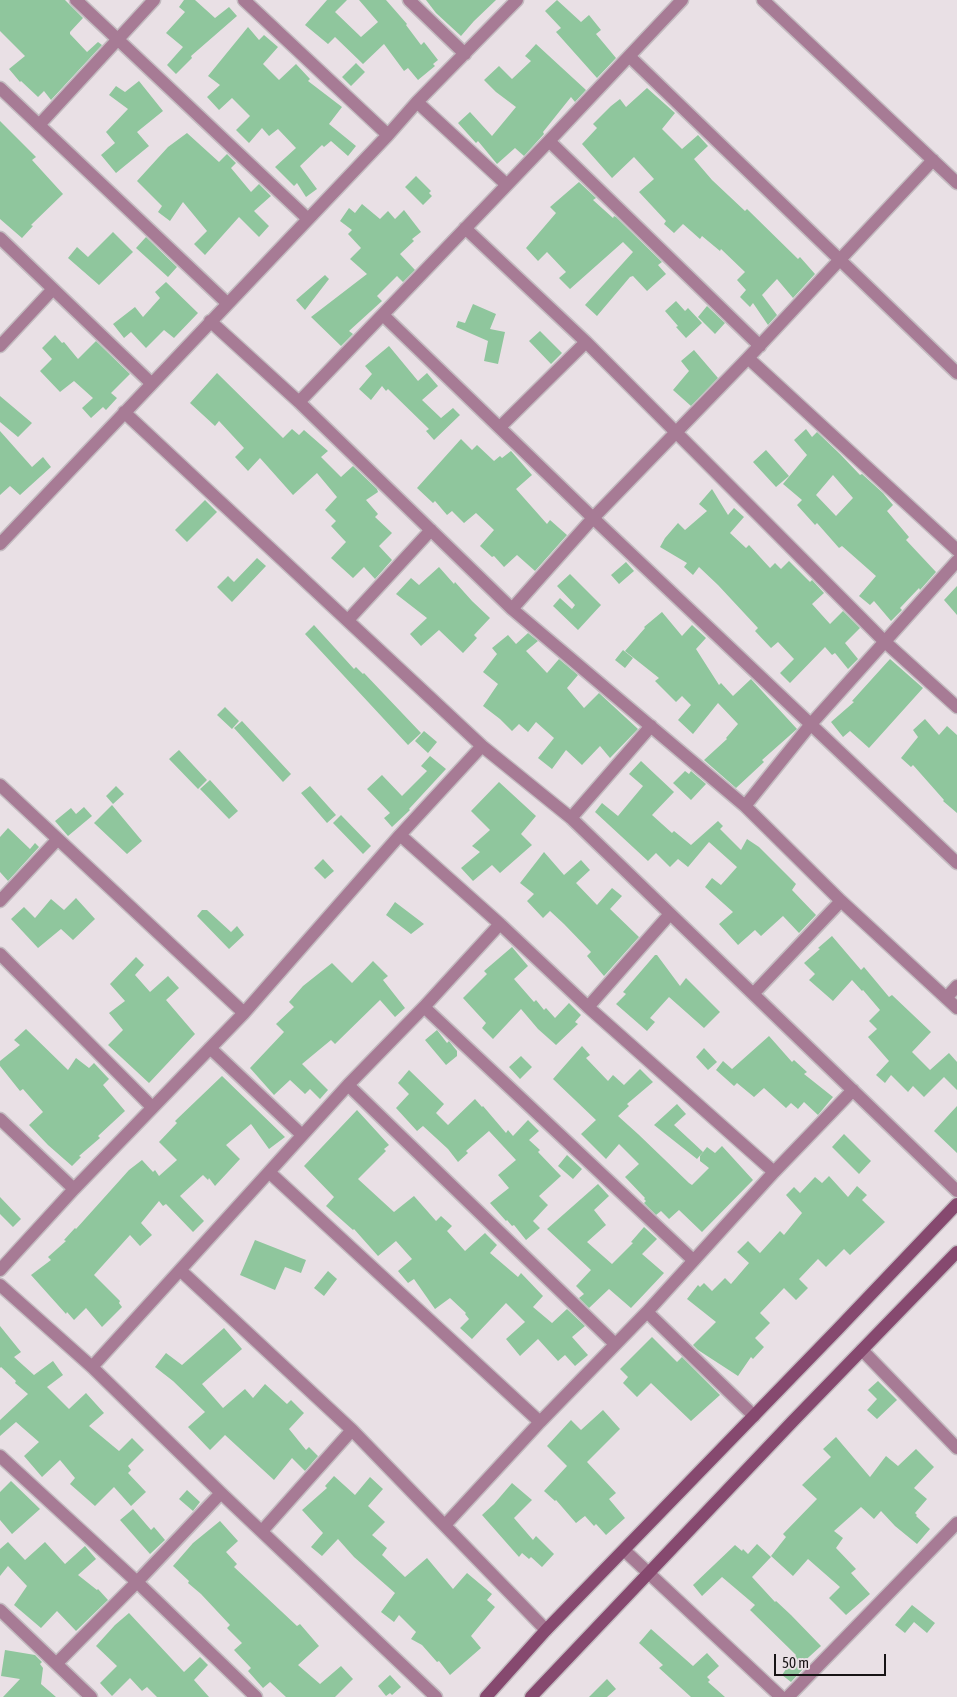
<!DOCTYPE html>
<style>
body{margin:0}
#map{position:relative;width:957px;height:1697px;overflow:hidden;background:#e9e0e5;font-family:"Asap Condensed",sans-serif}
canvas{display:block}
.scale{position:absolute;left:774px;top:1654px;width:112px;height:22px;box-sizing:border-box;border:2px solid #171415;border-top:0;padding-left:6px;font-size:15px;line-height:18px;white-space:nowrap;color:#171415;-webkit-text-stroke:4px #e9e0e5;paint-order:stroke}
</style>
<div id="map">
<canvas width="957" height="1697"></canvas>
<div class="scale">50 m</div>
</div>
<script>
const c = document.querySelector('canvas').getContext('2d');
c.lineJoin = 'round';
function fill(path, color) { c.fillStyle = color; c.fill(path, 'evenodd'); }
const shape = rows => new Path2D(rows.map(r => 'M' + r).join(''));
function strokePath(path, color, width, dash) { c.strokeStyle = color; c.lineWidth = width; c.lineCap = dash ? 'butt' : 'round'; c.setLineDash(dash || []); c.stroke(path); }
fill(shape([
 [0,0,65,0,83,18,70,32,70,34,87,52,98,42,102,45,51,100,44,91,38,97,21,81,20,82,9,69,25,56,0,31],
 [184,0,195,0,215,18,229,7,237,16,191,56,192,58,176,74,167,65,183,47,166,33,185,12,179,7],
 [327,0,347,0,335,12,361,37,378,22,359,0,386,0,407,24,406,25,421,45,424,42,438,60,433,64,435,66,418,80,408,68,404,71,384,44,363,64,335,37,328,44,305,25],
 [426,0,496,0,474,21,461,36,436,13],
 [557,0,581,22,589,15,601,30,596,34,616,58,597,78,556,32,561,28,545,11],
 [248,27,259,40,264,35,278,47,263,64,279,80,296,64,310,79,308,81,342,107,329,124,356,146,348,156,331,141,324,147,322,145,300,166,317,189,306,197,297,183,294,186,275,167,296,148,278,129,269,136,262,128,249,143,236,130,250,116,232,98,219,110,207,97,220,85,208,76],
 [536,44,586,90,575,102,571,97,543,132,544,134,524,156,515,148,497,164,478,141,476,143,458,123,470,112,492,136,516,107,496,92,484,80,499,66,512,79,531,61,525,56],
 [356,63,365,72,351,86,342,77],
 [139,81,163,111,137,132,149,146,116,173,101,155,115,143,106,132,128,109,109,95,116,86,125,92],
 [647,88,675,113,662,129,682,149,698,135,708,146,694,159,712,180,745,211,747,209,798,259,800,257,815,274,793,298,777,279,762,295,777,315,768,325,753,303,750,307,740,297,746,290,737,280,745,272,721,249,720,251,702,236,700,239,683,224,674,233,664,224,666,221,639,192,654,179,634,157,612,178,582,144,597,128,593,124,611,106,620,99,626,107],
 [0,121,36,157,32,160,63,194,31,225,33,226,22,238,0,219],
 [187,133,219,162,227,154,236,163,231,168,251,192,259,184,271,196,254,211,269,226,259,237,239,217,205,255,194,244,207,231,183,202,170,221,158,212,162,206,137,181,168,147],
 [416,176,431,191,429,193,432,196,423,205,405,187],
 [579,182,596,198,593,200,613,218,614,216,616,217,662,262,658,265,666,274,647,291,633,276,630,277,597,316,585,305,633,252,623,242,570,289,559,278,566,272,547,252,538,261,526,248,556,213,550,207],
 [362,204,380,219,388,211,395,219,404,210,421,232,412,239,414,241,400,254,415,270,403,282,397,276,377,296,382,301,349,331,353,334,341,346,311,317,367,274,350,259,361,248,348,234,352,230,340,221,349,208,355,213],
 [113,232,133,252,99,285,68,258,77,247,88,257],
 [146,237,177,267,168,277,136,248],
 [325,275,329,279,305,310,296,300],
 [166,282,198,313,174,338,164,330,146,348,131,332,124,338,113,324,135,307,143,317,160,298,155,292],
 [676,301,685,311,688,308,702,323,686,338,676,327,678,326,665,311],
 [473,304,496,314,490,329,505,332,498,364,484,361,488,341,456,327,458,321,465,323],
 [707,306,725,323,715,334,698,317],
 [540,331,562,353,551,364,529,341],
 [55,335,62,343,64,342,78,359,96,341,130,374,111,393,117,398,106,410,103,407,91,418,82,408,93,398,74,381,60,392,40,371,52,359,42,348],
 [389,346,418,381,427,373,438,386,422,400,441,418,453,408,460,415,434,440,426,431,429,429,388,389,386,391,382,386,371,400,359,389,372,374,365,366],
 [694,350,718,378,691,406,673,390,689,371,681,361],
 [217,373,283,438,292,429,299,435,304,430,328,451,321,457,341,477,353,466,377,489,378,492,366,500,378,514,375,517,392,533,379,546,392,560,375,579,364,567,353,578,331,558,346,542,331,526,336,521,325,510,337,497,317,473,293,495,260,458,248,471,235,457,244,448,219,421,215,426,190,403],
 [0,396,32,423,18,437,0,422],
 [806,429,812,437,817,432,840,454,860,475,862,474,883,493,893,505,887,511,909,537,906,540,936,572,920,590,919,588,900,608,902,610,891,621,874,601,870,605,859,596,876,576,842,546,839,548,817,523,815,525,797,505,802,500,783,484,807,455,794,440],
 [833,475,853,498,836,516,816,495],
 [0,431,32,467,43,457,51,467,20,495,10,486,0,495],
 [461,439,472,450,477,445,494,461,500,456,502,458,511,451,532,475,516,489,547,524,550,520,567,535,535,571,517,555,504,567,494,556,492,557,480,546,494,530,476,513,464,523,452,511,447,515,435,501,433,503,417,488],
 [766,450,789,476,776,487,753,462],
 [712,489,728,515,734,508,744,517,730,533,746,548,749,545,770,568,775,563,781,569,789,561,810,582,812,580,824,593,812,604,830,624,843,611,860,628,845,643,858,659,848,669,835,653,832,655,825,647,790,683,780,673,794,659,778,642,771,648,755,631,758,628,718,585,699,567,693,575,684,567,687,563,660,547,665,538,678,523,685,530,707,511,699,504],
 [205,500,217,512,187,542,175,530],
 [257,558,266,566,232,602,217,587,228,576,234,582],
 [626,562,634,571,619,584,611,575],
 [439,567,454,584,455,582,472,601,490,618,474,635,477,638,463,653,439,630,421,646,410,634,427,618,396,594,411,578,419,585],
 [570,574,601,605,578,630,553,606,560,598,572,609,575,605,557,586],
 [957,586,957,615,944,600],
 [662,612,682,636,692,625,706,638,696,649,719,685,721,683,733,696,751,679,797,729,762,760,764,762,736,788,704,760,727,739,726,738,738,724,718,703,693,734,678,720,691,705,682,696,676,702,655,681,659,678,625,651,645,628,644,627],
 [314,625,354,669,356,667,363,674,364,673,421,733,408,745,305,634],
 [528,633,538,641,526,651,547,673,559,659,578,675,567,688,584,708,599,693,638,729,610,758,600,746,582,765,566,750,552,769,538,758,554,738,536,722,528,732,519,724,512,731,500,719,483,706,498,684,483,672,497,654,492,648,508,635,516,644],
 [623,650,633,658,625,668,615,660],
 [890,659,923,688,869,748,850,731,843,737,831,722,854,702,852,701],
 [225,707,239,721,232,729,217,715],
 [925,719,939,735,947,726,957,735,957,813,943,801,944,800,913,765,911,767,901,758,918,737,913,730],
 [242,721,291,774,283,782,234,728],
 [424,731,437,742,428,753,415,741],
 [179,750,207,780,198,789,169,759],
 [430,756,446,769,409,809,410,810,392,827,384,818,390,813,367,789,382,775,402,796,427,771,421,766],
 [641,761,674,792,652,815,672,833,674,831,691,845,718,821,723,826,720,829,741,850,747,839,759,847,796,884,792,890,816,915,799,933,783,916,761,936,755,930,738,945,719,924,733,912,705,887,712,878,721,885,737,867,709,842,688,867,678,859,670,867,656,853,648,861,595,812,602,803,618,816,643,786,629,774],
 [685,771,689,774,691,771,706,784,691,800,673,783],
 [210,780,238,811,229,819,200,789],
 [499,782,536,816,521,834,532,845,500,873,492,865,473,881,461,868,480,852,472,846,490,830,471,811],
 [116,786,124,794,113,804,106,796],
 [310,786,336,815,327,823,301,793],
 [112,805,142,841,127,854,94,823],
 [84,807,92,816,68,836,55,821,71,808,76,814],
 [341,815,371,846,363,854,333,823],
 [8,828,30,849,35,843,39,847,8,881,0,872,0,837],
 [544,852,564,875,581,860,590,870,576,883,597,905,612,888,622,896,610,909,639,937,604,976,587,956,591,952,564,924,550,911,543,918,527,901,534,894,520,883],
 [323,859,334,871,325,879,314,868],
 [76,898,95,919,73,940,61,929,38,948,11,919,24,907,35,918,51,899,64,910],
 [395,902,424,924,411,934,386,915],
 [202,910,207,910,231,932,237,926,244,935,229,949,197,916],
 [832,936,861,970,864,967,889,997,892,995,931,1032,912,1052,930,1070,949,1053,957,1062,957,1090,944,1077,924,1097,913,1086,908,1092,891,1075,885,1083,876,1075,889,1061,868,1037,877,1029,869,1021,880,1010,863,990,862,991,852,980,833,1001,809,980,815,974,804,963,820,949,818,948],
 [512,947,528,966,514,979,534,1002,536,1000,544,1010,546,1008,555,1018,569,1003,581,1015,575,1022,578,1024,556,1045,538,1029,521,1009,493,1039,482,1028,486,1023,463,998,487,974,484,971],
 [655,955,657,955,680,986,686,978,720,1012,704,1028,669,997,650,1018,655,1022,647,1031,616,1004,626,994,623,992],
 [136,957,144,965,135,975,150,992,168,976,179,988,166,1000,195,1034,149,1083,108,1045,123,1030,109,1013,125,1001,110,984],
 [373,961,388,976,383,980,405,1008,395,1017,380,1000,335,1044,331,1040,302,1064,328,1090,320,1099,310,1089,305,1094,290,1080,274,1095,250,1068,284,1032,276,1024,294,1007,289,1002,303,986,332,963,352,983],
 [26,1029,68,1070,76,1058,89,1068,94,1063,109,1079,103,1085,125,1111,98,1136,100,1138,79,1156,81,1157,72,1166,48,1145,29,1125,43,1112,23,1089,20,1091,0,1066,0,1061,20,1045,14,1040],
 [437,1030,447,1043,449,1041,457,1051,457,1056,446,1065,425,1040],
 [769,1036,792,1062,794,1060,807,1072,804,1074,833,1097,818,1115,804,1102,798,1109,791,1103,786,1108,764,1088,754,1097,737,1083,734,1086,716,1070,723,1061,732,1069],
 [582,1046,590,1055,586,1058,608,1081,613,1075,624,1085,640,1069,653,1082,627,1104,629,1106,618,1116,638,1134,689,1183,692,1185,709,1168,700,1161,700,1156,707,1147,715,1153,722,1146,753,1180,702,1232,679,1210,669,1219,661,1211,656,1215,644,1203,646,1201,644,1199,645,1198,625,1177,639,1164,619,1144,606,1159,581,1134,596,1120,553,1079],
 [704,1048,717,1062,708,1070,696,1057],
 [521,1056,532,1067,520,1079,509,1067],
 [409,1070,444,1104,436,1113,448,1125,475,1099,482,1107,483,1106,506,1133,508,1130,513,1136,528,1120,539,1131,529,1140,540,1150,538,1152,561,1176,539,1196,548,1205,533,1221,540,1228,526,1240,514,1225,512,1226,507,1220,506,1221,490,1203,509,1188,498,1175,516,1160,489,1131,466,1151,468,1153,458,1162,448,1149,423,1126,417,1131,396,1108,409,1094,398,1083],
 [222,1076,285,1137,269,1149,251,1124,226,1145,240,1159,215,1186,209,1178,208,1180,203,1175,180,1196,204,1221,193,1232,166,1204,163,1206,159,1201,141,1223,152,1235,140,1246,130,1235,94,1275,120,1301,119,1303,122,1307,102,1327,86,1308,74,1320,67,1312,66,1314,31,1275,51,1260,48,1257,66,1241,64,1240,75,1228,76,1229,129,1170,142,1160,153,1172,155,1170,159,1176,177,1160,159,1142,177,1123,175,1121],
 [677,1104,686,1114,674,1125,703,1152,697,1159,654,1125],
 [957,1106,957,1153,934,1131],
 [357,1110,389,1145,384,1149,386,1151,358,1179,394,1212,414,1196,436,1221,441,1216,452,1226,447,1231,465,1251,485,1233,497,1245,490,1253,518,1277,521,1273,543,1296,533,1307,552,1323,567,1309,585,1326,572,1337,588,1355,575,1366,565,1355,558,1361,538,1339,520,1356,506,1339,525,1322,506,1303,472,1339,460,1328,469,1319,465,1314,466,1313,450,1298,435,1309,414,1279,408,1283,398,1271,412,1259,396,1241,378,1256,354,1229,353,1230,326,1206,334,1197,304,1166],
 [844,1134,871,1161,859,1174,832,1147],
 [567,1155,582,1169,573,1179,558,1166],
 [829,1176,848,1197,857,1186,867,1195,862,1200,885,1222,850,1255,844,1249,826,1267,818,1259,799,1279,808,1288,796,1300,784,1288,760,1313,770,1323,755,1338,764,1347,753,1359,751,1357,738,1376,698,1350,693,1345,716,1322,687,1299,698,1285,700,1287,704,1283,712,1291,725,1278,731,1284,749,1263,737,1252,748,1241,760,1253,780,1231,784,1235,802,1213,786,1195,794,1187,800,1193,815,1177,822,1183],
 [598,1184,609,1196,594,1210,606,1225,587,1242,612,1264,633,1243,631,1242,644,1227,657,1239,642,1254,664,1273,631,1308,609,1289,589,1308,579,1298,584,1294,576,1286,591,1270,547,1229],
 [0,1197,21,1219,13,1227,0,1214],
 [255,1240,306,1260,301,1273,285,1267,275,1290,240,1275],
 [328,1271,337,1279,324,1296,314,1288],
 [0,1326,21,1352,14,1357,34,1375,53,1361,63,1375,47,1387,69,1409,86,1393,104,1413,89,1426,119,1451,132,1438,144,1450,128,1466,131,1470,128,1473,146,1492,131,1506,114,1487,95,1506,70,1484,75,1478,60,1460,42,1477,24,1456,39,1442,16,1422,0,1436,0,1420,28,1394,15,1383,16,1381,1,1367,0,1368],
 [224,1328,242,1349,202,1384,223,1408,245,1389,253,1398,265,1384,287,1404,291,1400,304,1413,289,1429,306,1450,309,1447,318,1456,305,1471,292,1458,274,1480,225,1435,210,1450,188,1427,205,1412,173,1381,155,1367,166,1353,182,1365],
 [652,1337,677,1362,682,1357,720,1395,691,1421,651,1383,637,1397,623,1383,628,1377,620,1369],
 [878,1381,897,1400,877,1419,867,1410,877,1399,868,1390],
 [603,1410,620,1429,587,1462,616,1493,609,1499,625,1518,606,1535,596,1524,594,1526,585,1516,576,1523,556,1500,555,1501,544,1491,567,1466,547,1446,571,1420,581,1430],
 [836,1437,870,1477,886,1456,898,1466,916,1449,934,1467,914,1488,927,1499,915,1513,917,1515,916,1516,930,1529,917,1544,895,1526,881,1511,874,1519,861,1507,834,1531,843,1538,836,1548,856,1569,851,1573,870,1594,846,1615,829,1598,840,1587,808,1559,793,1576,771,1556,786,1537,783,1534,817,1499,802,1485,831,1457,823,1449],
 [334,1476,355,1495,370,1477,383,1489,368,1506,385,1522,372,1535,387,1548,382,1555,405,1577,427,1558,453,1589,467,1573,492,1594,487,1600,495,1607,471,1636,481,1648,450,1675,439,1661,437,1662,422,1645,411,1639,416,1632,399,1615,394,1622,381,1612,395,1593,354,1557,338,1539,322,1556,311,1547,323,1533,302,1510,327,1488,325,1486],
 [11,1481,40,1509,12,1534,0,1520,0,1492],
 [512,1483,532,1500,514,1518,533,1540,536,1536,554,1554,542,1567,531,1557,529,1559,522,1553,519,1557,482,1515,494,1504],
 [187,1490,200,1502,193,1511,179,1499],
 [133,1509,151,1530,154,1527,165,1540,150,1554,120,1520],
 [220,1521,238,1541,226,1552,237,1564,234,1567,297,1626,300,1624,319,1646,298,1665,320,1684,341,1666,353,1679,335,1697,286,1697,270,1682,263,1688,248,1671,251,1668,234,1650,242,1643,227,1628,230,1625,201,1594,188,1583,189,1581,173,1566,193,1543],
 [8,1542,25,1560,45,1542,65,1564,85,1546,96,1559,78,1575,97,1590,98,1589,108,1600,76,1631,57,1611,41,1628,14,1605,27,1586,8,1566,0,1576,0,1549],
 [757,1544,771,1557,752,1577,775,1602,776,1601,791,1615,821,1646,799,1666,803,1669,791,1682,782,1675,796,1655,750,1610,755,1605,722,1577,702,1596,693,1585,735,1545,742,1551,743,1549,748,1554],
 [912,1605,935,1623,927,1633,914,1622,905,1633,895,1625],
 [129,1613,184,1672,200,1657,208,1665,194,1680,209,1697,157,1697,147,1687,142,1691,130,1678,112,1696,100,1683,117,1666,96,1646,115,1625],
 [651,1629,693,1666,707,1653,719,1666,707,1677,710,1680,708,1682,725,1697,691,1697,659,1668,663,1665,639,1643],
 [5,1650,35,1655,42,1662,40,1664,43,1668,41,1684,56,1697,3,1697,20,1679,1,1676],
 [390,1675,401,1687,392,1695,390,1693,386,1696,378,1686],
 [607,1679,616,1689,607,1697,589,1697]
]), '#8fc69d');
const minor = shape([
 [76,0,308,219],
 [244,0,388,135],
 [409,0,465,54],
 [763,0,957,183],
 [630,57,957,373],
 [0,88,227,303],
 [417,102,507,185],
 [39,125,154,0],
 [549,141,760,346],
 [465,228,586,342,884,641,957,707],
 [0,238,151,383],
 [383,315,593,518,957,863],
 [210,321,299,402,512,609,745,806,841,901,957,1008],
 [0,346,53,289],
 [748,358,957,550],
 [299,402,549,141,682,0],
 [124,412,482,746,571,818,957,1191],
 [500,427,586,342],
 [0,544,388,135,417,102,517,0],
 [512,609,593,518,748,358,933,160],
 [348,620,431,530],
 [0,785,244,1013],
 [745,806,811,724,957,561],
 [571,818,651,726],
 [400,835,500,924,588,1007,774,1172],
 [0,901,57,840],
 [0,954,152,1107],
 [754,993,841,901],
 [946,998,957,986],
 [424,1007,693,1260],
 [588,1007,670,914],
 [210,1048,302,1135],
 [348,1085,615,1344],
 [0,1119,74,1189],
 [270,1173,540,1422],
 [0,1270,74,1189,244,1013,400,835,482,746],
 [180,1270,352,1430,546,1630],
 [0,1285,92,1367,221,1493,436,1697],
 [647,1312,754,1416],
 [862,1350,957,1448],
 [92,1367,348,1085,424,1007,500,924],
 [0,1456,137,1582,256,1697],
 [445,1525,540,1422,647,1312,774,1172,853,1090],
 [262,1531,352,1430],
 [0,1610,91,1697],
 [57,1663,137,1582,221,1493],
 [788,1697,957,1523]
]);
const tertiary = shape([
 [625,1551,781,1697]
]);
const secondary = shape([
 [486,1697,546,1630,837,1330,957,1204],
 [531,1697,793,1421,957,1252]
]);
strokePath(minor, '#c3bbc0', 15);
strokePath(tertiary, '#c3bbc0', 15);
strokePath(secondary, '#c3bbc0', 15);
strokePath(minor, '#a77b95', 12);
strokePath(tertiary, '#a77b95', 12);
strokePath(secondary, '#86496f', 12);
</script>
